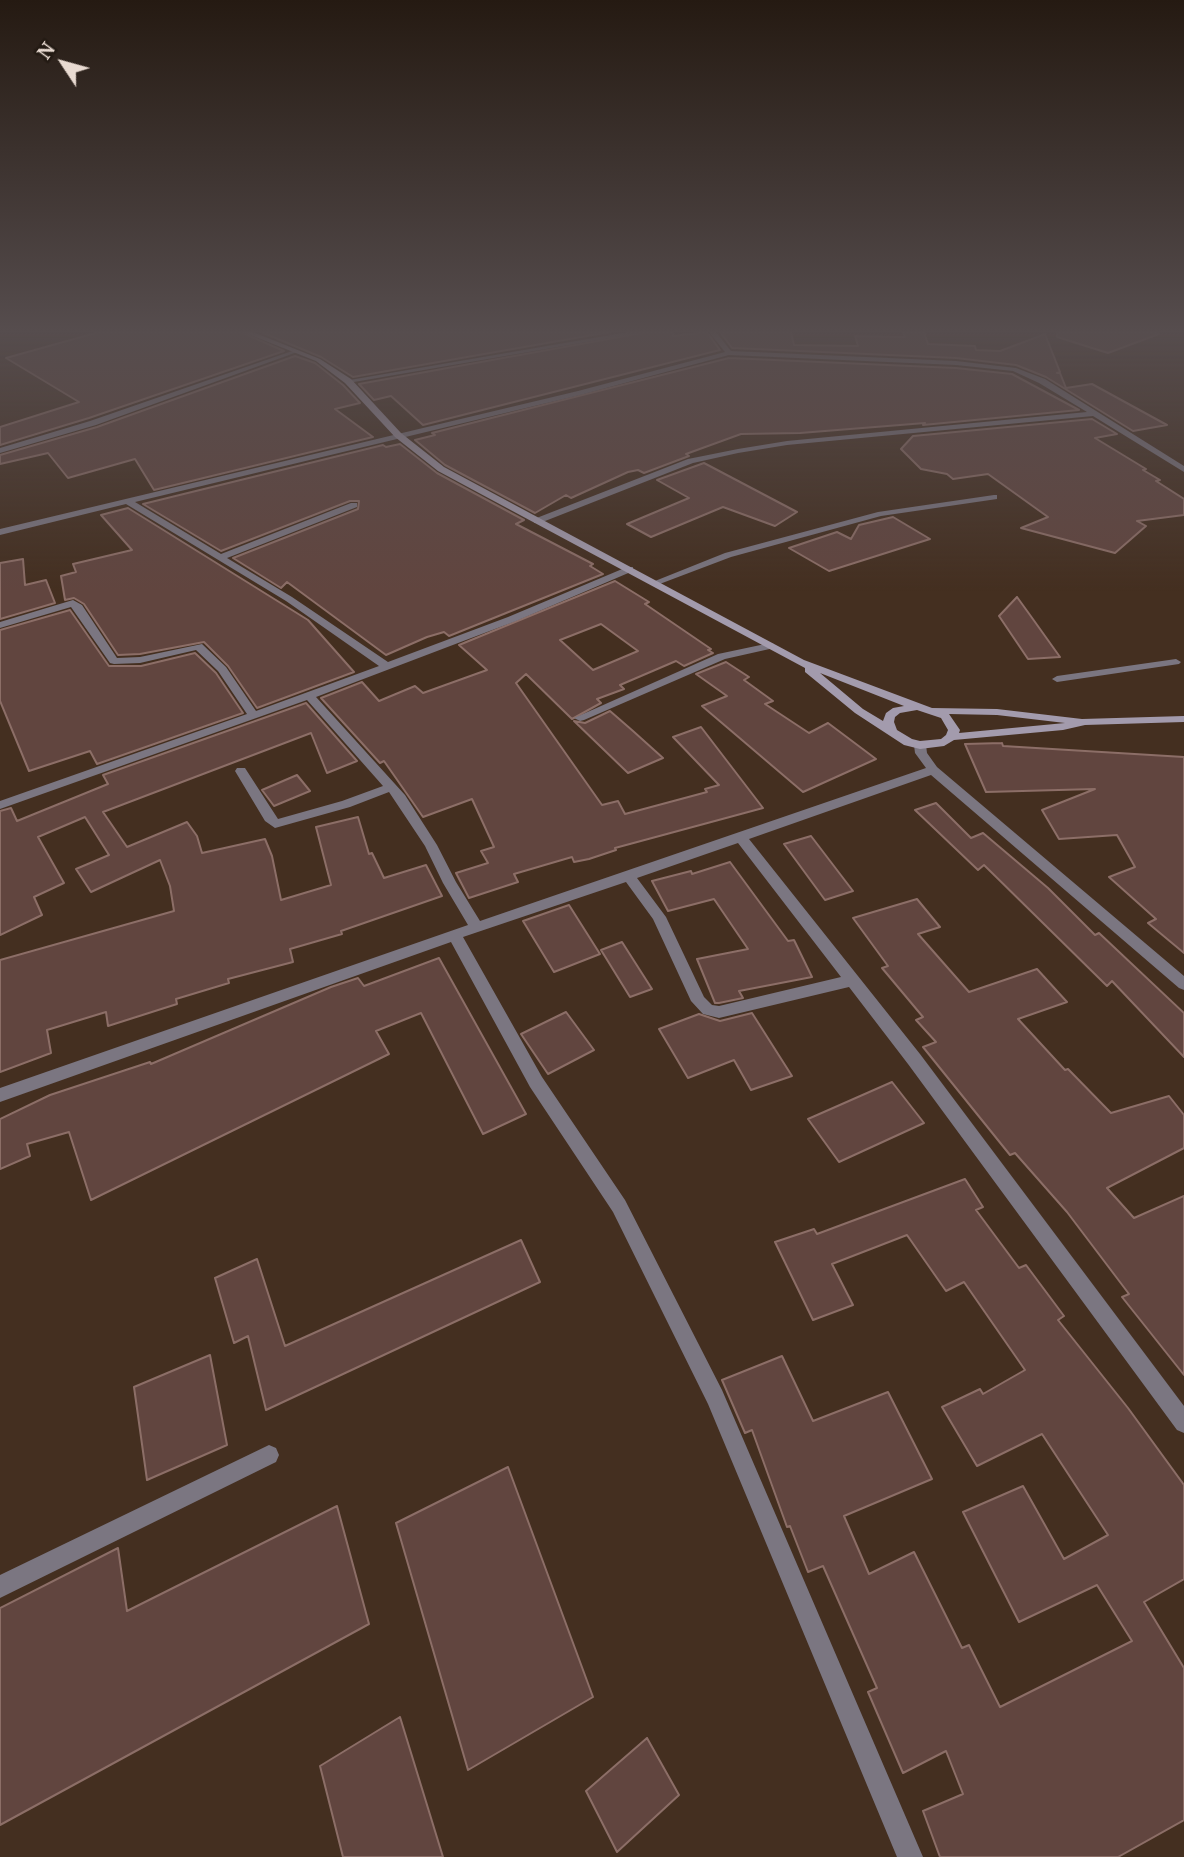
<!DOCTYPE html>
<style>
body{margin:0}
#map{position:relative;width:1184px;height:1857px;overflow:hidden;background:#442f20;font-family:"Noto Serif",serif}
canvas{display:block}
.north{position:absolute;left:28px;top:28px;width:70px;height:70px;-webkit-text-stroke:5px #231a13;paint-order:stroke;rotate:306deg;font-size:19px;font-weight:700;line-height:28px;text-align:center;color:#e9dbd2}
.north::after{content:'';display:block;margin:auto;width:24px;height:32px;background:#e9dbd2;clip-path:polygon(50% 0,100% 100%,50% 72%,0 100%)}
</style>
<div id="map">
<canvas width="1184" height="1857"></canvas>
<div class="north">N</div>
</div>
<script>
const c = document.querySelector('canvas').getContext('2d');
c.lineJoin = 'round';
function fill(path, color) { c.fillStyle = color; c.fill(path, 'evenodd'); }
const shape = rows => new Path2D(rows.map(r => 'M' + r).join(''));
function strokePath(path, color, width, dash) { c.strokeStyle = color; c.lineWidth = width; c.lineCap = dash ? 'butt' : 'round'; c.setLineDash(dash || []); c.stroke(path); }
const building = shape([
 [99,332,241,332,284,351,89,418,0,445,0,427,79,402,6,358,99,332],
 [261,332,610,332,353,377,321,357,261,332],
 [647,332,673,332,673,336,707,332,720,350,423,425,391,396,374,400,359,384,647,332],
 [720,332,791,332,794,345,858,346,855,336,905,337,903,332,924,332,928,344,975,346,976,350,1000,351,1045,334,1060,372,1057,373,1060,373,1066,388,1092,384,1167,425,1133,431,1046,377,1016,365,956,358,732,348,720,332],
 [1057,332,1158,332,1159,334,1108,353,1057,337,1057,332],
 [295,356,315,363,343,385,360,403,335,409,373,437,154,490,135,459,68,478,48,453,0,464,0,455,97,427,295,356],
 [729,358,956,368,1012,374,1079,410,923,425,925,423,800,433,741,434,686,454,689,456,644,473,638,470,628,472,571,498,566,495,535,513,445,465,415,440,435,435,432,433,729,358],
 [1092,419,1117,434,1095,438,1146,469,1143,470,1160,480,1156,481,1184,499,1184,515,1137,521,1146,526,1115,553,1021,528,1048,517,988,474,953,479,947,474,921,469,901,449,913,436,1092,419],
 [400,444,437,473,524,520,516,524,593,564,590,566,603,574,449,636,444,632,427,637,386,655,287,582,281,588,233,558,358,509,359,501,350,501,221,551,143,504,383,445,386,447,400,444],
 [704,463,797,512,775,526,723,507,651,537,627,524,689,498,657,480,704,463],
 [128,508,308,620,354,672,257,708,228,666,204,642,140,654,118,655,84,604,74,598,65,600,61,576,76,572,73,564,132,550,101,515,128,508],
 [893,517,930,539,829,571,789,548,837,532,851,539,859,525,893,517],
 [23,559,25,585,46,580,55,603,0,619,0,563,23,559],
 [615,581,649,602,645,604,711,649,708,650,713,653,684,666,676,661,620,685,624,689,597,699,601,703,572,719,526,674,516,683,602,805,618,801,625,814,707,792,705,789,719,785,673,737,701,727,763,808,615,848,616,850,589,859,574,862,572,857,514,874,518,882,469,898,456,873,488,863,481,851,494,847,472,799,423,817,384,761,380,763,321,698,362,682,379,701,415,686,423,693,487,670,459,645,615,581],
 [601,624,638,651,593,670,560,640,601,624],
 [1017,597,1030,615,1060,657,1028,659,999,616,1017,597],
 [70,610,109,666,141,666,195,653,216,673,243,713,97,764,90,751,29,771,0,701,0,630,70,610],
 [726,662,749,677,744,680,773,701,765,704,809,733,828,723,876,759,803,792,702,706,727,696,696,674,726,662],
 [306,703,357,761,327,773,311,733,103,812,127,847,187,822,197,836,202,853,265,839,272,856,281,900,331,885,316,827,358,817,369,854,372,853,384,878,426,865,442,896,341,931,342,934,290,949,293,962,228,979,229,983,176,999,177,1004,108,1026,106,1012,47,1030,51,1053,0,1072,0,960,174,911,170,886,160,860,91,892,76,869,109,855,85,817,38,837,64,883,34,897,42,915,0,935,0,811,11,808,17,821,108,784,103,775,306,703],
 [610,711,633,731,663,758,628,773,574,721,585,723,610,711],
 [1002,743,1003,746,1184,757,1184,953,1148,923,1156,919,1109,877,1135,867,1117,835,1059,839,1042,810,1095,789,986,792,965,744,1002,743],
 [297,775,310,791,274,806,262,790,297,775],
 [936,803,971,838,983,833,1048,888,1095,935,1099,933,1184,1013,1184,1057,1112,981,1107,986,984,865,978,870,915,810,936,803],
 [811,836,853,891,825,900,784,844,811,836],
 [730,862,788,941,794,940,812,977,739,991,743,998,719,1003,715,1003,697,959,748,949,714,899,668,911,652,881,691,871,692,874,730,862],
 [917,899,940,927,918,934,969,992,1037,969,1067,1002,1018,1019,1065,1070,1068,1069,1111,1113,1169,1096,1184,1115,1184,1148,1107,1188,1134,1218,1184,1196,1184,1375,1122,1297,1129,1294,1067,1212,1015,1153,1010,1155,923,1047,936,1042,916,1020,923,1017,882,968,888,966,853,918,917,899],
 [569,905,600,954,554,972,523,921,569,905],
 [622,942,652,989,630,997,601,950,622,942],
 [439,958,526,1114,483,1134,421,1013,376,1031,389,1054,91,1200,69,1132,27,1144,30,1156,0,1169,0,1119,50,1095,150,1062,151,1064,331,987,358,978,364,986,439,958],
 [566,1012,594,1050,548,1074,521,1034,566,1012],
 [752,1013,792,1076,751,1090,734,1060,688,1078,659,1029,699,1014,720,1021,752,1013],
 [892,1082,924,1123,839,1162,808,1119,892,1082],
 [965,1179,983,1207,976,1210,1019,1268,1026,1265,1064,1316,1058,1320,1128,1408,1184,1485,1184,1579,1144,1602,1184,1668,1184,1820,1118,1857,940,1857,923,1811,963,1794,946,1751,903,1773,868,1692,877,1688,823,1566,808,1572,790,1526,787,1527,752,1430,745,1433,722,1380,782,1356,813,1421,888,1392,932,1479,844,1516,869,1574,914,1552,962,1648,969,1645,1000,1707,1132,1641,1097,1585,1019,1622,963,1512,1023,1486,1064,1559,1108,1535,1042,1434,977,1466,942,1407,980,1389,983,1394,1025,1370,964,1282,946,1291,907,1235,832,1264,853,1305,813,1320,775,1242,814,1229,817,1234,965,1179],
 [521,1240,540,1282,266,1410,248,1336,234,1343,215,1278,257,1259,285,1346,521,1240],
 [210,1355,227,1445,147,1480,134,1387,210,1355],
 [508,1467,593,1697,468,1770,396,1523,508,1467],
 [337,1506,369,1624,0,1825,0,1608,118,1548,127,1611,337,1506],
 [400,1717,443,1857,343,1857,320,1766,400,1717],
 [647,1738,679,1795,617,1852,586,1791,647,1738]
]);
fill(building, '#61453f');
strokePath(building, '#8c6e67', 2);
fill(shape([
 [994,495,997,495,997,499,881,516,731,557,657,585,650,583,725,553,878,512,994,495],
 [1176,659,1181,662,1179,664,1057,682,1052,679,1057,676,1176,659]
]), '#7b7681');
fill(shape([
 [628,332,645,332,348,383,344,381,628,332],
 [709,332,716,332,731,351,956,361,1016,368,1045,379,1184,466,1184,472,1093,416,787,445,738,453,693,463,540,523,534,523,534,519,688,459,738,449,787,441,1087,412,1039,383,1013,371,956,365,729,355,580,395,135,502,221,554,351,503,357,503,357,507,227,558,292,597,388,662,508,617,627,567,633,567,633,571,516,621,316,697,405,795,437,845,456,882,480,921,926,768,915,753,914,745,920,741,926,745,927,753,937,767,1184,976,1184,990,1179,988,931,775,749,839,920,1054,1184,1406,1184,1433,1177,1430,908,1064,849,987,719,1018,703,1014,691,1001,653,919,626,882,463,937,542,1077,625,1200,722,1390,923,1857,897,1857,708,1404,613,1212,530,1087,451,942,0,1102,0,1088,468,925,443,883,425,846,389,792,350,807,275,828,265,821,235,771,237,768,245,768,278,819,342,801,383,786,307,700,0,809,0,801,247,714,218,671,196,650,140,663,114,664,110,663,71,607,0,628,0,622,73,600,82,605,117,658,140,657,202,644,226,667,256,711,379,666,286,601,126,504,0,535,0,529,578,391,725,352,709,332],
 [738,843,841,977,719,1006,712,1005,704,997,666,917,637,878,738,843],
 [295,350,300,351,96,425,0,453,0,448,90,421,295,350],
 [770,643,774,644,774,648,725,659,584,720,580,721,574,718,718,654,770,643],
 [269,1445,276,1448,279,1455,276,1462,0,1598,0,1575,269,1445]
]), '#7b7681');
fill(shape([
 [243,332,253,332,320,359,351,379,401,433,444,467,804,660,932,708,997,709,1082,719,1184,716,1184,722,1085,725,1063,730,954,740,944,746,920,749,904,745,855,713,805,672,805,668,438,471,395,437,345,383,316,361,243,332],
 [820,673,904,706,893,708,886,713,883,721,863,709,820,673],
 [917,710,941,718,948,730,946,735,941,739,920,741,912,739,897,730,894,722,895,717,900,713,917,710],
 [949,714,997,715,1065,723,959,733,960,730,949,714]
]), '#a39bad');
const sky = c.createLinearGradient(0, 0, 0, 592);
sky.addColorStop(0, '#251a12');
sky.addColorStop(0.56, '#564d4e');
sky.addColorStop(1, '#564d4e00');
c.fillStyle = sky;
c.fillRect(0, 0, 1184, 592);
</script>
